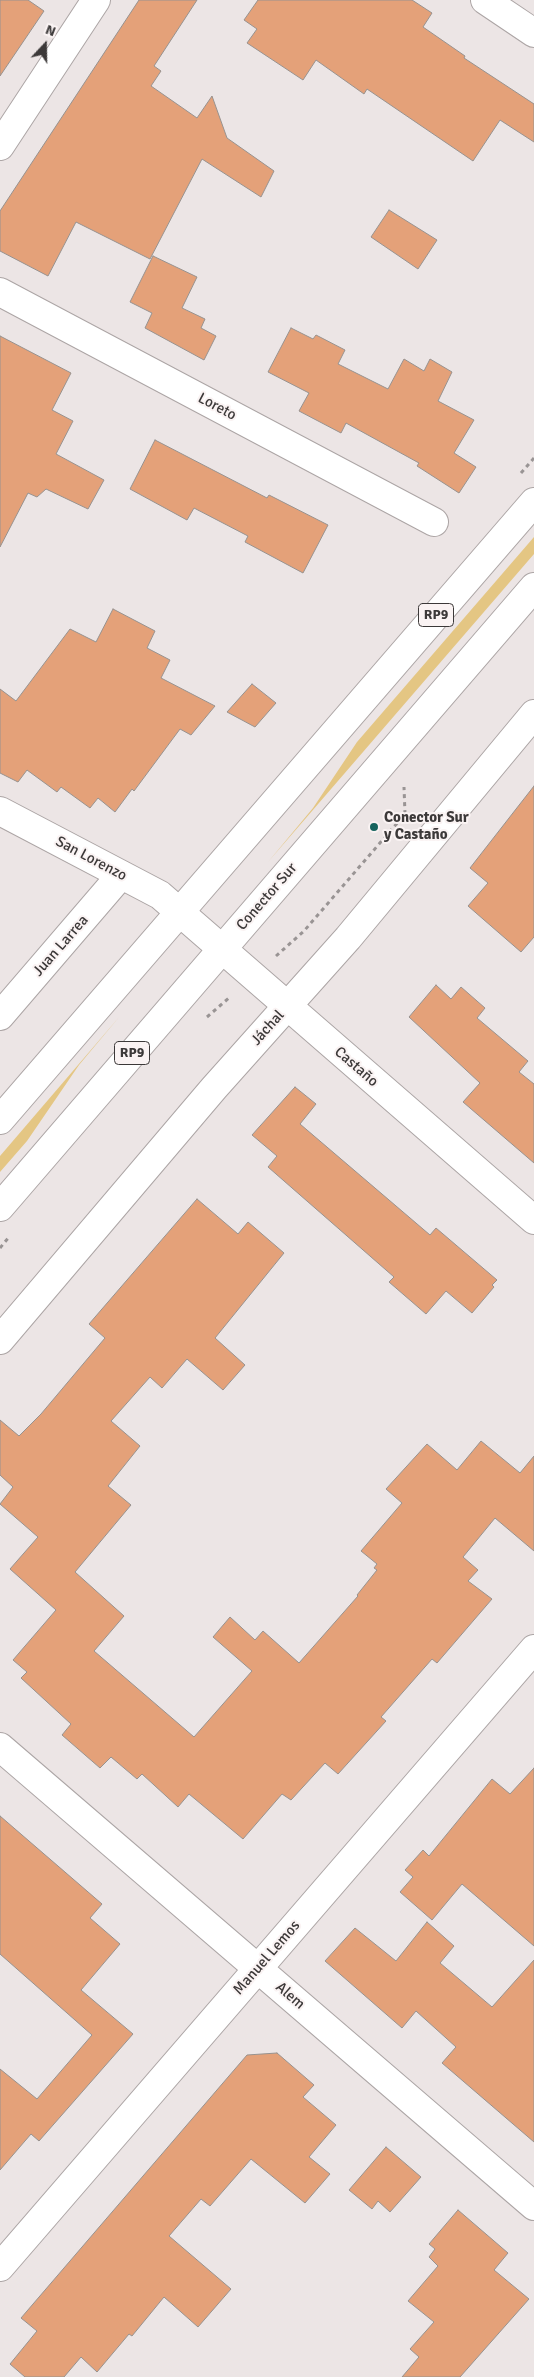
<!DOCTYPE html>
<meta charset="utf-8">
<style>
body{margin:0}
#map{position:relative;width:534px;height:2377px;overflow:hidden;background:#ece5e5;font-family:Signika,sans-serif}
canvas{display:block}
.north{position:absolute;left:20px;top:20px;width:50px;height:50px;-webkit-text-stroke:4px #faf3f3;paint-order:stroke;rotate:21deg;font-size:14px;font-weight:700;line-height:20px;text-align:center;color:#3c3939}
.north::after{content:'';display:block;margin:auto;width:18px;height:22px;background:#3c3939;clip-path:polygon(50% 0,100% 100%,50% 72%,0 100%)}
</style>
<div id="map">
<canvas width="534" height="2377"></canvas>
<div class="north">N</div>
</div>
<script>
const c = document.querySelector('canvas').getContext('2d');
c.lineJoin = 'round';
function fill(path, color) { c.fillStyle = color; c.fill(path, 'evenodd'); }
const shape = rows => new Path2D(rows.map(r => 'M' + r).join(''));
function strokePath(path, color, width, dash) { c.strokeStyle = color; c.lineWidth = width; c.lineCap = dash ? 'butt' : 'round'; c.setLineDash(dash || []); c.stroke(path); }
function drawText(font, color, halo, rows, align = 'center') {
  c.font = font + ' Signika,sans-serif'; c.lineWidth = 4; c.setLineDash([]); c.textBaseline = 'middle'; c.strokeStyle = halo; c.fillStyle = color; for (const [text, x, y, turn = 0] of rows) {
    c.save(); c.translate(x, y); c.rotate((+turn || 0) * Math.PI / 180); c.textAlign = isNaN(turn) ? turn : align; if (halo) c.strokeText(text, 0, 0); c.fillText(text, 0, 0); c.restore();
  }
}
fill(shape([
 [534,537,534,554,268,862,313,808,357,742],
 [120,1016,79,1065,27,1141,0,1172,0,1156]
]), '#e4c683');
const building = shape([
 [0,0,28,0,44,11,0,76,0,0],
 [139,0,197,0,154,66,161,71,151,86,197,118,212,96,227,138,274,171,261,197,202,159,150,259,76,222,48,276,0,251,0,211,139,0],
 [258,0,412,0,432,13,423,27,465,56,464,58,534,104,534,142,500,120,473,161,367,89,364,94,316,60,303,80,247,43,257,29,244,20,258,0],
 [389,210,437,240,418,269,371,237,389,210],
 [153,256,197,277,182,308,205,319,201,328,216,336,204,360,145,328,152,313,130,302,153,256],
 [291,328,313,339,316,335,345,350,338,364,388,389,404,359,424,371,430,359,452,372,438,401,474,420,454,453,476,467,459,493,417,466,419,463,346,423,341,433,299,411,309,393,268,372,291,328],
 [0,336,71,373,52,410,73,421,56,454,104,480,88,509,46,489,37,497,28,493,0,547,0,336],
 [155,440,267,498,269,495,328,525,303,573,245,542,248,536,194,508,187,520,130,489,155,440],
 [113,609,155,631,147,648,170,660,161,678,215,706,191,735,180,729,134,791,132,789,115,812,98,798,90,808,61,787,57,792,27,770,18,782,0,773,0,689,16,701,70,629,96,642,113,609],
 [252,684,276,703,255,727,227,712,252,684],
 [534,786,534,937,521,952,468,906,488,883,470,868,534,786],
 [436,985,451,999,461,987,485,1008,477,1018,528,1061,519,1072,534,1084,534,1163,463,1102,480,1083,409,1017,436,985],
 [295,1087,316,1104,300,1124,430,1235,436,1228,497,1280,492,1285,494,1287,472,1313,446,1291,426,1314,389,1282,394,1277,268,1167,277,1156,252,1135,295,1087],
 [197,1199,238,1234,248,1222,284,1253,215,1338,245,1365,223,1390,187,1359,162,1388,150,1377,111,1421,140,1446,108,1486,131,1505,75,1572,124,1616,94,1651,194,1737,252,1671,213,1637,230,1617,255,1640,263,1631,299,1663,358,1596,357,1595,377,1570,374,1568,377,1564,361,1551,402,1503,386,1489,427,1444,457,1470,481,1441,520,1473,534,1456,534,1551,495,1518,463,1557,478,1570,468,1581,492,1599,437,1663,432,1659,381,1717,386,1721,338,1774,325,1763,291,1800,282,1794,243,1839,189,1794,178,1807,142,1774,137,1779,111,1757,100,1768,62,1735,71,1724,21,1678,27,1672,13,1660,56,1610,10,1569,38,1537,0,1504,13,1487,0,1475,0,1420,19,1436,41,1414,105,1338,89,1324,197,1199],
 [534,1768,534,1946,462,1884,432,1920,400,1892,413,1877,405,1870,423,1850,429,1856,492,1779,510,1794,534,1768],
 [0,1816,102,1904,90,1918,120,1944,81,1990,133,2034,39,2141,31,2134,0,2170,0,2069,37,2099,92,2035,0,1954,0,1816],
 [427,1922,454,1946,440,1963,492,2007,534,1960,534,2142,442,2063,456,2047,416,2011,402,2028,325,1961,355,1928,396,1961,427,1922],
 [277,2053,314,2085,303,2097,336,2125,309,2157,330,2174,305,2203,251,2159,210,2206,201,2199,169,2236,231,2289,198,2327,164,2297,132,2336,129,2334,97,2372,81,2357,64,2377,25,2377,10,2364,37,2331,21,2318,247,2055,277,2053],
 [386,2147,421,2177,390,2212,378,2201,372,2209,349,2190,386,2147],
 [458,2210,508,2253,494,2270,529,2299,460,2377,402,2377,419,2357,410,2349,434,2322,408,2301,438,2266,429,2257,435,2249,429,2244,458,2210]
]);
fill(building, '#e4a179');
strokePath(building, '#97928f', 1);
const street = shape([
 [485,0,534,33],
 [0,146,96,0],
 [0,292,434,522],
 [0,1016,121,875],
 [0,1340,214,1088,348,938,534,714],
 [0,1747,534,2206],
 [0,2267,534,1649]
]);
const secondary = shape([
 [0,811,160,895,534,1220]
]);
const primary = shape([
 [0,1120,534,502],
 [0,1207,534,587]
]);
strokePath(street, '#aca5a5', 30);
strokePath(secondary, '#aca5a5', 30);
strokePath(primary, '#aca5a5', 30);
strokePath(shape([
 [521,473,534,458],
 [276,956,304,931,405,814,404,787],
 [207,1017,230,997],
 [0,1248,9,1237]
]), '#999494', 3, [4, 4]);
strokePath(street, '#fff', 28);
strokePath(secondary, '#fff', 28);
strokePath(primary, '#fff', 28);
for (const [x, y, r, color] of [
 [374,827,5,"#17645e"]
]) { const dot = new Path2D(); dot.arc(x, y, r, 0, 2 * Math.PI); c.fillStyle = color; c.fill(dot); strokePath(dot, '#faf3f3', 2); }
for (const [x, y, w] of [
 [436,615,35],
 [132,1053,35]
]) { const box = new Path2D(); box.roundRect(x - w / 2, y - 11.5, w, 23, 4); c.fillStyle = '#faf3f3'; c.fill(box); strokePath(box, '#3c3939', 1); }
drawText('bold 14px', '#3c3939', null, [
 ["RP9",436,615],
 ["RP9",132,1053]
]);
drawText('15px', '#3c3939', '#faf3f3', [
 ["Loreto",217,407,28],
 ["San Lorenzo",91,859,28],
 ["Conector Sur",267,897,-49],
 ["Juan Larrea",61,946,-49],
 ["Jáchal",268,1028,-48],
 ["Castaño",356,1067,41],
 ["Manuel Lemos",267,1958,-49],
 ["Alem",290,1996,41]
]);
drawText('bold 15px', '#3c3939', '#faf3f3', [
 ["Conector Sur",384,818],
 ["y Castaño",384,835]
], 'left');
</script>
